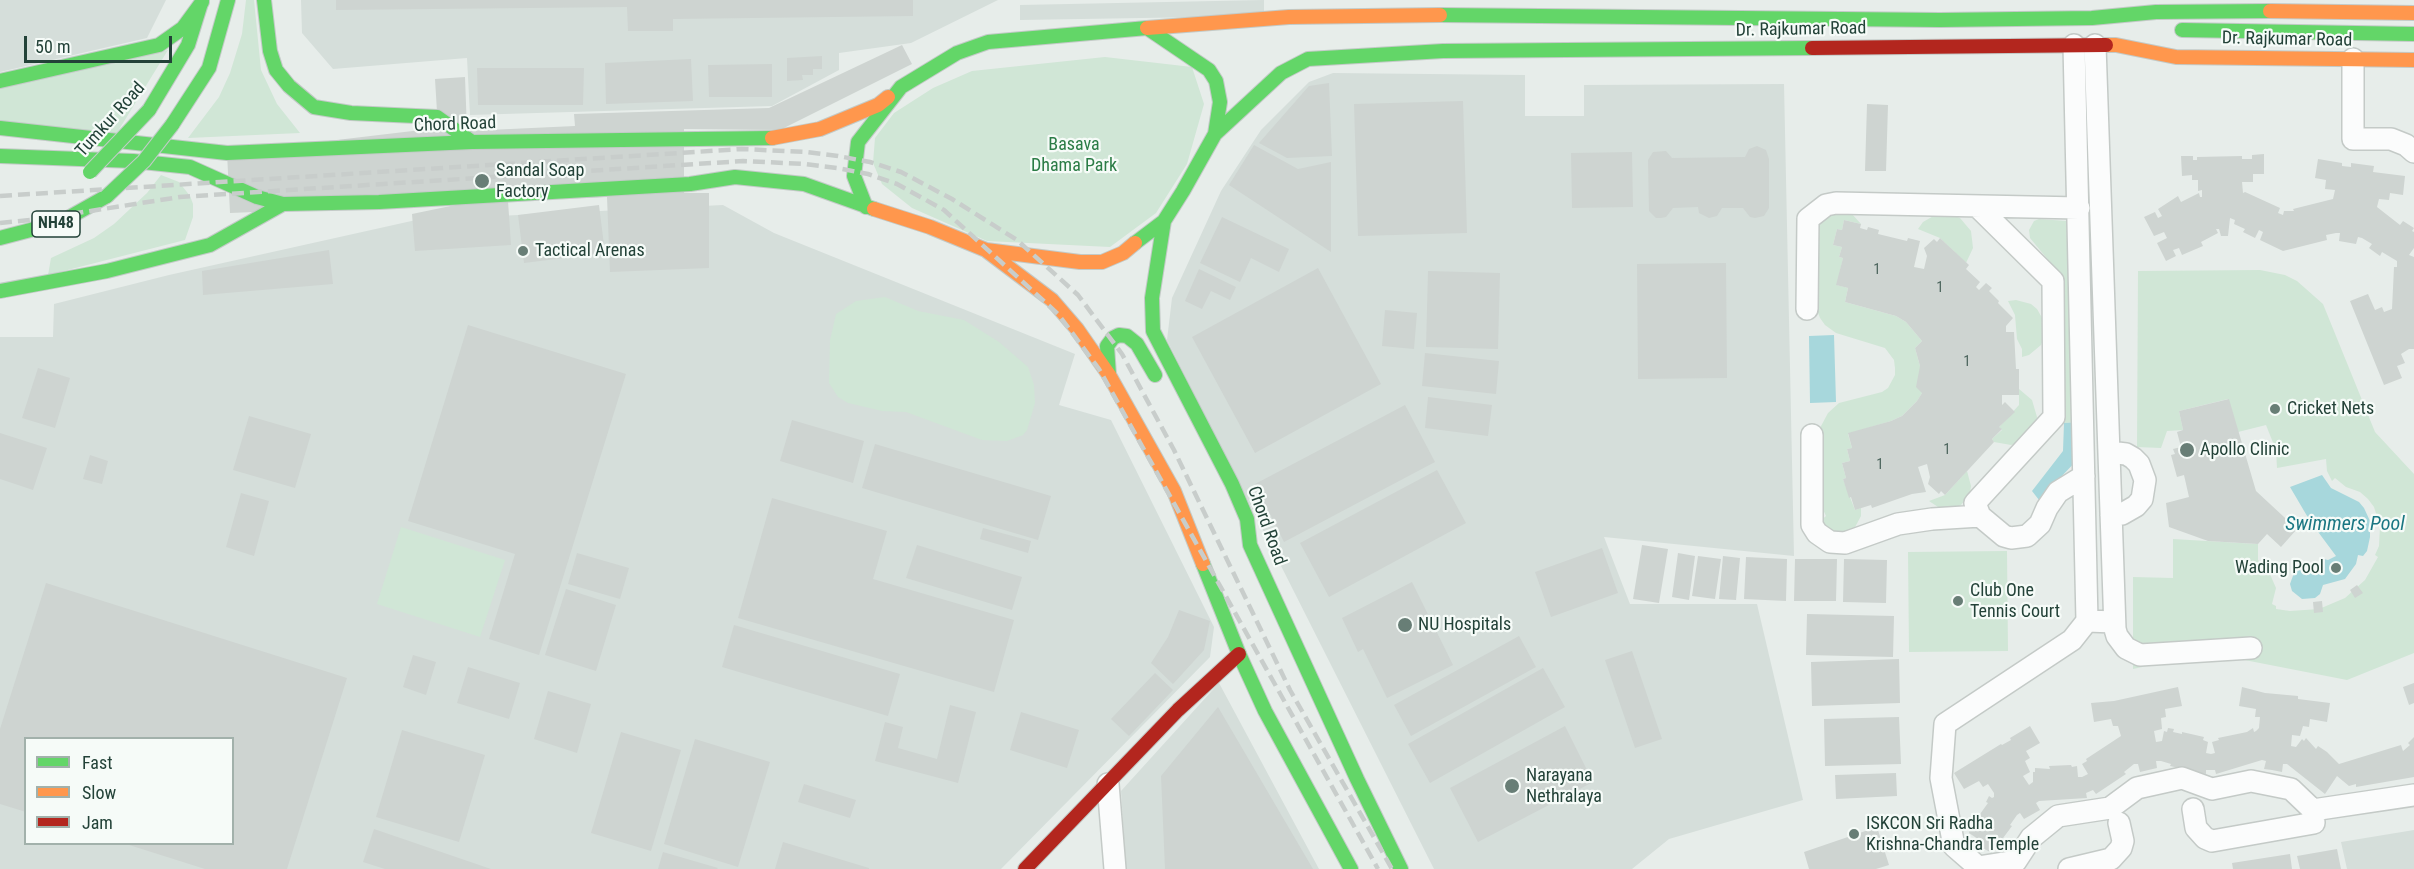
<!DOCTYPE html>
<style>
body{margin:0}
#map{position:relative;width:2414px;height:869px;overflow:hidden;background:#e7edea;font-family:"Roboto Condensed",sans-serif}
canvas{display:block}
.legend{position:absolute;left:24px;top:737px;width:210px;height:108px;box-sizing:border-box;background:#f6fbf8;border:2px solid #a2b1ab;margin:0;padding:8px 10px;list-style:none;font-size:18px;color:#234238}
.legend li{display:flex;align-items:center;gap:12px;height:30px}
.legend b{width:30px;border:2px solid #a2b1ab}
.scale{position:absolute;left:24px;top:36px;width:148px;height:27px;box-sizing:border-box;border:3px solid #234238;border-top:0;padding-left:8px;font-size:18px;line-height:21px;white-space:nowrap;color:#234238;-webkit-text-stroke:4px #f6fbf8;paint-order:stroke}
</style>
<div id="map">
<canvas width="2414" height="869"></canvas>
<ul class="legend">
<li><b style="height:8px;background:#63d668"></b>Fast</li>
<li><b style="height:8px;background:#ff974d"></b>Slow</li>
<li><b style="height:8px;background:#b3261e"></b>Jam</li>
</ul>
<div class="scale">50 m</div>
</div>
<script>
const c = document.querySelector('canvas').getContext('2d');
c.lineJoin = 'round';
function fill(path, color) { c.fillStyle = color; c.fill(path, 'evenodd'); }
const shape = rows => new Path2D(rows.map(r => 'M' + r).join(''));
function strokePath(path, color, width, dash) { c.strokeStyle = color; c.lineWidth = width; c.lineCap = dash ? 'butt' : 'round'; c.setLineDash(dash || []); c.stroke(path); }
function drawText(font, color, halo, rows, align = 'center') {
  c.font = font + ' "Roboto Condensed",sans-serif'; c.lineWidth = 4.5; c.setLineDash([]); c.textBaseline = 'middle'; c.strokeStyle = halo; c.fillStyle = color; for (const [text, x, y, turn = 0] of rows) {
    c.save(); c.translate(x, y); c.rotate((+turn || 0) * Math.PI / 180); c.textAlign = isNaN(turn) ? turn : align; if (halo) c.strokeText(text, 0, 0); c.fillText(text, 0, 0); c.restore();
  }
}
fill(shape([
 [0,0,166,0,147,38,0,72],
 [301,0,998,0,911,43,839,53,839,70,772,106,470,115,467,58,333,69,302,33],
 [1264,0,1264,16,1020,20,1020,5],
 [1333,73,1525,75,1525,116,1584,116,1584,85,1784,84,1794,556,1604,537,1630,604,1757,604,1803,800,1669,839,1632,869,1434,869,1167,340,1172,298,1221,191,1261,130,1309,82],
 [723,205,774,233,1075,354,1059,405,1111,420,1214,627,1210,657,1001,869,0,869,0,337,53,337,54,304,169,275,416,220],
 [26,738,232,738,232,844,26,844],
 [1219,683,1319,869,1126,869,1121,791],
 [2414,830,2414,869,2347,869,2341,842]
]), '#d5deda');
fill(shape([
 [246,0,254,0,261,70,277,104,300,133,188,138,219,97,230,73,242,34],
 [168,50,115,136,0,122,0,88],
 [1105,57,1192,67,1204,104,1187,164,1156,213,1110,247,987,241,912,208,882,184,873,163,875,138,894,113,933,88,972,71],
 [161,175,179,182,190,196,193,204,193,217,185,240,48,275,51,258,94,238,114,224,147,193],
 [1832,211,1852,214,1861,224,1844,220,1842,230,1837,229,1833,245,1842,247,1839,257,1843,258,1837,285,1848,288,1845,302,1896,316,1906,322,1922,341,1915,348,1920,366,1922,393,1917,401,1902,416,1891,421,1848,434,1852,448,1847,449,1850,461,1842,463,1846,478,1843,479,1855,510,1861,508,1861,516,1854,529,1840,536,1817,524,1826,516,1820,503,1820,428,1828,413,1839,403,1882,392,1888,388,1895,375,1895,368,1894,360,1885,348,1836,333,1825,325,1820,318,1817,310,1817,225],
 [1937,214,1953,215,1960,218,1971,231,1973,248,1966,263,1940,238,1918,229,1923,222],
 [2039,219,2067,221,2071,225,2079,422,2064,423,2061,287,2054,267,2030,238,2029,230,2034,221],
 [2260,270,2285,275,2297,281,2323,304,2375,432,2414,474,2414,653,2347,680,2224,656,2180,659,2133,669,2133,577,2173,578,2173,539,2258,544,2258,560,2269,572,2276,588,2272,604,2276,606,2276,609,2290,611,2319,609,2345,598,2365,580,2378,557,2375,555,2379,546,2380,526,2374,507,2368,499,2360,492,2346,487,2335,478,2332,481,2327,471,2326,459,2277,468,2276,450,2266,425,2238,432,2228,399,2179,411,2183,430,2167,431,2161,448,2137,447,2138,271],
 [885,297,918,311,964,320,999,342,1028,367,1034,385,1035,403,1027,430,1023,435,1007,441,982,440,906,412,882,411,848,403,838,397,829,383,830,340,836,314,856,301],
 [2016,300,2031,304,2037,309,2045,323,2044,338,2041,345,2029,355,2022,357,2022,349,2017,339,2015,315,2008,301],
 [2019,389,2032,400,2037,417,2036,425,2019,443,2011,445,1994,442,1992,439,2002,430,1999,427,2019,405],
 [1967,471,1971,486,1970,493,1961,505,1955,508,1941,509,1929,501,1945,495],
 [401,527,505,560,480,637,377,604],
 [2007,551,2008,651,1909,652,1908,552]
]), '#d0e6d6');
fill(shape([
 [1834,335,1836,402,1810,403,1809,336],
 [2079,422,2080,457,2039,500,2032,491,2063,451,2064,423],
 [2322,475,2331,488,2359,502,2364,508,2370,521,2370,537,2367,551,2363,556,2358,555,2356,564,2345,579,2323,585,2320,594,2315,598,2302,599,2292,591,2290,584,2294,573,2305,567,2317,570,2324,559,2328,560,2336,556,2310,521,2290,487]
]), '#a7d7dc');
fill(shape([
 [336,0,913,0,913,16,673,19,673,31,628,31,627,7,336,10],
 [902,45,912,64,780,130,684,129,684,193,709,193,709,268,610,272,607,197,508,201,511,245,415,251,412,214,465,203,230,213,227,153,438,128,435,79,465,77,467,131,575,126,574,114,769,108],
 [822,56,822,69,813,69,813,75,802,75,803,80,787,81,787,58],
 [691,59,693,101,606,104,605,63],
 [772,64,772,97,709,97,708,65],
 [477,68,584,68,583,105,478,105],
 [1329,83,1332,156,1287,158,1259,143,1309,86],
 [1463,101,1467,233,1358,236,1354,104],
 [1867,104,1888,105,1886,171,1865,171],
 [1254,145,1298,169,1331,162,1331,252,1229,185],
 [1757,146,1766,150,1769,159,1769,208,1764,216,1755,218,1750,217,1743,208,1722,208,1717,216,1709,218,1699,213,1698,207,1673,208,1666,217,1661,218,1656,218,1649,211,1648,160,1653,152,1666,151,1672,158,1745,157,1749,149],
 [1632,152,1633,207,1572,208,1571,153],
 [2264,154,2264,174,2253,174,2253,182,2242,182,2243,193,2245,192,2280,208,2278,213,2283,215,2284,211,2294,211,2293,209,2333,199,2335,190,2325,189,2326,180,2315,178,2318,159,2342,163,2342,166,2351,167,2351,163,2374,166,2373,172,2405,176,2403,195,2390,193,2389,200,2379,199,2377,207,2400,225,2403,221,2414,228,2412,231,2414,232,2414,248,2409,255,2414,257,2414,349,2409,349,2401,354,2405,363,2397,366,2402,378,2384,385,2350,301,2368,294,2375,310,2382,307,2384,312,2392,309,2394,267,2397,267,2397,261,2382,252,2380,256,2369,248,2372,244,2362,238,2358,237,2356,244,2339,241,2340,233,2336,233,2326,235,2327,240,2283,251,2260,240,2263,232,2259,230,2255,238,2243,232,2245,229,2234,224,2235,220,2230,218,2228,236,2221,236,2219,229,2216,229,2218,233,2201,242,2203,246,2182,255,2179,248,2173,250,2176,256,2166,261,2157,243,2167,238,2164,232,2154,236,2144,217,2155,212,2158,218,2162,216,2158,209,2178,196,2181,202,2199,193,2200,197,2202,197,2202,190,2198,191,2198,180,2192,180,2192,175,2182,176,2181,156,2193,156,2193,160,2197,160,2197,157,2242,156,2242,159,2252,159,2252,155],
 [599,205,605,253,524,263,518,215],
 [1222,217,1289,249,1279,272,1251,258,1240,282,1200,263],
 [1844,220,1861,224,1860,228,1867,230,1868,227,1879,230,1878,234,1907,241,1908,238,1920,241,1914,267,1924,269,1927,256,1924,248,1934,239,1937,242,1940,238,1969,265,1966,269,1980,282,1976,287,1979,290,1986,283,1992,288,1989,291,1999,301,1998,303,2013,318,2006,326,2006,332,2014,332,2016,369,2019,369,2019,395,2002,395,2002,405,2005,402,2015,412,1999,427,2002,429,1992,439,1994,442,1945,495,1941,491,1939,494,1928,484,1930,477,1927,464,1918,467,1926,492,1912,494,1872,508,1871,505,1855,510,1851,497,1849,498,1843,479,1846,478,1842,463,1850,461,1847,449,1852,448,1848,433,1891,421,1902,416,1917,401,1922,393,1916,387,1920,366,1915,348,1922,341,1906,322,1896,316,1845,302,1848,288,1836,285,1843,258,1839,257,1842,247,1833,245,1837,229,1842,230],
 [329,250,333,284,203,295,202,271],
 [1726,263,1727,378,1638,379,1637,264],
 [1318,268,1381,384,1255,453,1192,337],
 [1199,269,1236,287,1230,300,1211,291,1202,309,1185,301],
 [1428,271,1500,273,1498,349,1426,347],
 [1385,310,1417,313,1414,349,1382,346],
 [468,325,626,374,539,655,489,639,515,554,408,521],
 [1425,353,1499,361,1496,394,1422,386],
 [38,368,70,378,55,428,22,418],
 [1428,397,1492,405,1488,436,1425,428],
 [2229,399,2256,491,2297,529,2281,547,2267,534,2258,544,2208,541,2169,527,2166,503,2189,497,2184,475,2177,477,2171,455,2175,454,2173,449,2181,447,2177,432,2183,430,2179,411],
 [1405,405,1435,462,1284,542,1255,484],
 [249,416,311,434,295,488,233,470],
 [792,420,864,441,853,483,780,461],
 [0,433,47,448,33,490,0,479],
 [875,444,1051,496,1038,540,862,488],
 [90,455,108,461,102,484,83,479],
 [1437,470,1466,523,1329,597,1300,543],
 [241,493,269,501,254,556,226,547],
 [772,498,887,531,873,579,1014,620,994,692,738,618],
 [983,528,1031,541,1028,553,980,539],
 [917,545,1022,577,1012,610,906,578],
 [1642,545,1668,549,1659,603,1633,599],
 [1602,548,1618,593,1551,617,1535,572],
 [577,553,629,568,620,599,568,584],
 [1678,553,1695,556,1689,600,1672,597],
 [1698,556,1721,559,1715,599,1692,596],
 [1723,556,1740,558,1736,600,1719,599],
 [1746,557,1787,559,1786,601,1744,599],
 [1795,559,1837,559,1836,601,1794,601],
 [1844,559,1887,560,1886,603,1843,602],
 [1412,582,1453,665,1387,698,1363,649,1358,652,1342,618],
 [46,583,347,678,287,869,205,869,126,844,232,844,232,738,26,738,26,812,0,804,0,729],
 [2357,585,2363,593,2355,598,2350,590],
 [566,589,616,605,596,671,545,655],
 [2322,601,2323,612,2314,613,2313,602],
 [1179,610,1210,621,1204,650,1173,684,1151,663,1168,637],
 [1807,614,1894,616,1893,657,1806,655],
 [734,625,900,674,888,716,722,667],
 [1519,636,1536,667,1411,736,1394,705],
 [1632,651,1662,739,1635,748,1605,660],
 [413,655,436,662,426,695,403,687],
 [1899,659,1900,703,1812,706,1811,662],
 [468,667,520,683,509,719,457,703],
 [1543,668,1565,707,1430,783,1408,744],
 [1155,673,1173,690,1129,736,1111,719],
 [2414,683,2414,703,2409,705,2403,687],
 [2178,687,2182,706,2165,709,2166,717,2161,718,2162,729,2154,731,2156,742,2162,741,2164,731,2167,732,2168,728,2174,729,2173,732,2182,734,2182,732,2204,737,2203,740,2208,742,2206,753,2211,754,2215,753,2212,742,2219,740,2218,738,2247,732,2253,728,2254,732,2256,731,2259,728,2260,717,2255,717,2256,709,2239,706,2242,687,2265,693,2298,696,2298,699,2330,703,2327,722,2310,719,2309,727,2303,726,2300,736,2292,735,2291,746,2296,747,2302,739,2304,741,2306,738,2316,749,2318,746,2327,752,2339,764,2401,745,2403,751,2410,745,2408,743,2414,737,2414,777,2356,787,2356,784,2349,786,2337,776,2325,794,2287,764,2283,764,2282,772,2272,770,2264,769,2266,761,2262,760,2216,774,2215,770,2206,770,2206,774,2170,766,2171,764,2161,761,2156,761,2157,768,2140,772,2138,764,2134,764,2124,772,2126,774,2096,794,2093,790,2086,793,2087,798,2039,801,2036,803,2040,810,2024,819,2020,813,2017,815,2010,825,2012,826,1992,853,1975,844,1978,839,1969,833,1970,828,1988,803,1986,802,1989,796,1992,798,1994,797,1994,793,1988,784,1983,787,1979,781,1964,789,1954,773,2001,744,2002,745,2011,740,2010,738,2030,726,2040,743,2026,751,2030,758,2025,761,2030,772,2023,776,2029,785,2033,782,2033,772,2035,772,2035,768,2050,769,2049,766,2071,765,2072,767,2077,766,2078,777,2082,777,2088,774,2082,764,2087,761,2086,759,2121,736,2118,726,2113,726,2111,719,2094,722,2091,703,2114,701],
 [548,691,591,704,577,753,534,739],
 [950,705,976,712,958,783,875,761,885,722,903,727,898,748,937,759],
 [1218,707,1313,869,1165,869,1161,776],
 [1021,712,1079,730,1067,768,1010,750],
 [1899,717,1901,764,1825,766,1824,719],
 [1565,726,1593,782,1478,842,1450,788],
 [402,730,485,755,459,842,376,817],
 [621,732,681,750,651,851,591,833],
 [695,739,770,762,738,867,664,844],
 [1896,773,1897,796,1836,799,1835,775],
 [804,784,856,800,850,818,798,802],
 [1877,827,1889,865,1876,869,1809,869,1804,852],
 [374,829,491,869,385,869,363,862],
 [783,842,869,868,869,869,775,869],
 [2337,849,2341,869,2300,869,2297,856],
 [663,852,718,868,717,869,658,869],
 [2290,854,2292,869,2233,869,2232,863]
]), '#ced4d1');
const street = shape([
 [2074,45,2087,621],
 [2095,45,2115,629,2117,636,2126,648,2140,655,2251,648],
 [2353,59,2353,139,2391,139,2406,145,2414,152],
 [1978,207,2053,281,2054,417,1975,503,1980,516,2004,536,2011,538,2027,536,2040,524,2047,508,2058,492,2084,476],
 [1807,309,1808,219,1826,205,1836,203,2079,208],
 [1812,435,1812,525,1817,533,1830,542,1845,543,1898,524,1932,519,1980,516],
 [2109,452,2126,454,2133,458,2139,464,2145,480,2142,499,2136,506,2122,514,2111,515],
 [2114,622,2087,621,2072,640,1945,724,1941,778,1954,846,1978,867,2016,861,2031,838,2058,816,2110,808,2137,788,2182,778,2212,789,2251,781,2291,789,2313,810,2414,795],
 [1108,784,1115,869],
 [2193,809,2196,828,2205,838,2212,841,2314,823,2313,810],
 [2069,869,2111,859,2121,848,2123,841,2119,823]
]);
const fast = shape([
 [264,0,270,51,276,70,289,86,314,107,351,113,437,117,472,142],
 [1440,15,1940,20,2092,18,2156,12,2270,11],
 [2182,30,2414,34],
 [0,81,159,45,183,28,202,2],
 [149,110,188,45,202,0],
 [172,125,209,68,228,0],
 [0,128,227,153,472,142,772,138],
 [1215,134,1281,73,1308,59,1443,51,1812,48],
 [0,156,133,161,190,167,257,197,283,204],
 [283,204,379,202,690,184,735,177,804,184,874,209],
 [866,207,854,176,858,142,901,87,957,53,988,42,1147,28,1209,70,1216,81,1220,102,1215,134,1183,191,1164,221,1135,243],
 [1164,221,1152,298,1153,331,1232,484,1247,519,1250,545,1357,779,1401,869],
 [0,238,61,222,107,196],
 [0,291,107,271,210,245,283,204],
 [1109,375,1107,346,1113,338,1119,335,1127,336,1137,344,1155,375],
 [1203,564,1239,654,1265,711,1351,869]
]);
const slow = shape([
 [2270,11,2414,13],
 [1147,28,1289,17,1440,15],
 [2106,45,2116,45,2176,57,2414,60],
 [772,138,820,129,878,105,888,97],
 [874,209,930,227,986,250,1080,262,1102,262,1123,253,1135,243],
 [987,251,1052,300,1077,329,1109,375,1174,491,1203,564]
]);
const jam = shape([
 [1812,48,2106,45],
 [1025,869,1178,710,1239,654]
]);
strokePath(street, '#c4cac7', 24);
strokePath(fast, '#c3cac7', 16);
strokePath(slow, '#c3cac7', 16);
strokePath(jam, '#c3cac7', 16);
strokePath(street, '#fbfcfc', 21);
strokePath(fast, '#63d668', 14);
strokePath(slow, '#ff974d', 14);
strokePath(jam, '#b3261e', 14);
strokePath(shape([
 [0,196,742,149,806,152,838,156,870,162,901,172,952,199,1017,240,1078,295,1122,354,1174,450,1290,690,1392,869],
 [0,223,39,219,180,197,743,161,805,164,837,168,868,174,897,184,944,210,1058,314,1099,369,1378,869]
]), '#c8cdcb', 4.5, [12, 6]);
const fastBridge = shape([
 [90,172,149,110],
 [107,196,144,161,172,125]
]);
strokePath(fastBridge, '#c2ccc8', 16, []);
strokePath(fastBridge, '#63d668', 14);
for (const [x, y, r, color] of [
 [482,181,8,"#687e76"],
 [523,251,6,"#687e76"],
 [2275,409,6,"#687e76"],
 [2187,450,8,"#687e76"],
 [2336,568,6,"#687e76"],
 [1958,601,6,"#687e76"],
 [1405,625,8,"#687e76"],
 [1512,786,8,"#687e76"],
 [1854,834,6,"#687e76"]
]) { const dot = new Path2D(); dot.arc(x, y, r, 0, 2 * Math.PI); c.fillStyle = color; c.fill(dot); strokePath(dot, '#f6fbf8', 2); }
drawText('15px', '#4e675f', null, [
 ["1",1877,270],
 ["1",1940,288],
 ["1",1967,362],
 ["1",1947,450],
 ["1",1880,465]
]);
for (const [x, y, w] of [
 [56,224,48]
]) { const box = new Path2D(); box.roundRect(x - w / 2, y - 13, w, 26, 4.5); c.fillStyle = '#f6fbf8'; c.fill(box); strokePath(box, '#234238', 1.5); }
drawText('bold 16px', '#234238', null, [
 ["NH48",56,224]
]);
drawText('18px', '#234238', '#f6fbf8', [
 ["Dr. Rajkumar Road",1801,30,-1],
 ["Dr. Rajkumar Road",2287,40,1],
 ["Tumkur Road",111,120,-48],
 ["Chord Road",455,125,-2],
 ["Chord Road",1266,526,70]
]);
drawText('18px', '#2b7c46', '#f6fbf8', [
 ["Basava",1074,145],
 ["Dhama Park",1074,166]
]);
drawText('18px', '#234238', '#f6fbf8', [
 ["Sandal Soap",496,171],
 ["Factory",496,192],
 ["Tactical Arenas",535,251],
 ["Cricket Nets",2287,409],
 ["Apollo Clinic",2200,450],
 ["Wading Pool",2324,568,"right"],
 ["Club One",1970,591],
 ["Tennis Court",1970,612],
 ["NU Hospitals",1418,625],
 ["Narayana",1526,776],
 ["Nethralaya",1526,797],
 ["ISKCON Sri Radha",1866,824],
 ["Krishna-Chandra Temple",1866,845]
], 'left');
drawText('italic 20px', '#197682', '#f6fbf8', [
 ["Swimmers Pool",2345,525]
]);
</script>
